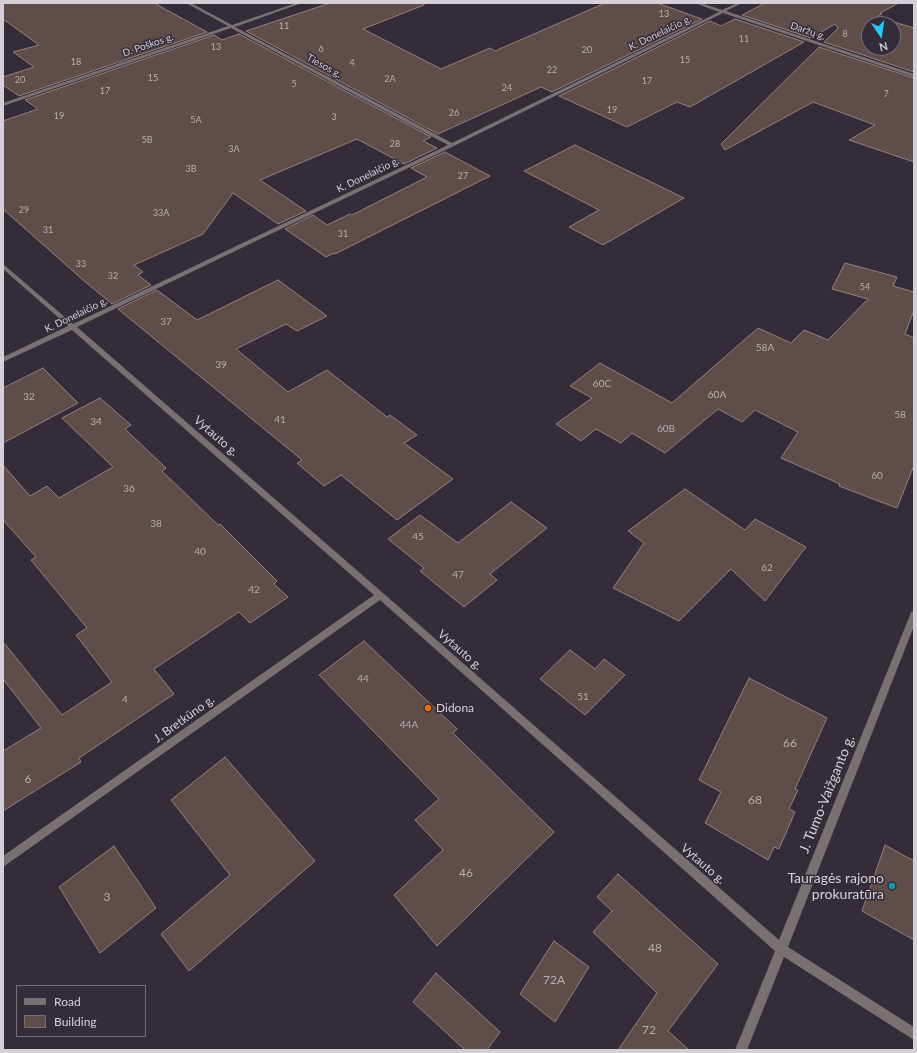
<!DOCTYPE html>
<meta charset="utf-8">
<style>
body{margin:0}
#map{position:relative;width:917px;height:1053px;overflow:hidden;background:#342c39;font-family:Lato,sans-serif}
canvas{display:block}
.frame{position:absolute;inset:0;border:4px solid #d5d0d8;pointer-events:none}
.legend{position:absolute;left:16px;top:985px;width:130px;height:52px;box-sizing:border-box;background:#342c39;border:1px solid #746e79;margin:0;padding:5px 7px;list-style:none;font-size:12px;color:#d5d0d8}
.legend li{display:flex;align-items:center;gap:8px;height:20px}
.legend b{width:20px;border:1px solid #746e79}
.north{position:absolute;left:861px;top:16px;width:40px;height:40px;box-sizing:border-box;background:#342c39;border:1px solid #746e79;border-radius:50%;rotate:167deg;font-size:11px;font-weight:700;line-height:16px;text-align:center;color:#d5d0d8}
.north::after{content:'';display:block;margin:auto;width:14px;height:18px;background:#21c9fd;clip-path:polygon(50% 0,100% 100%,50% 72%,0 100%)}
</style>
<div id="map">
<canvas width="917" height="1053"></canvas>
<div class="frame"></div>
<ul class="legend">
<li><b style="height:5px;background:#797071"></b>Road</li>
<li><b style="height:11px;background:#5e4d49"></b>Building</li>
</ul>
<div class="north">N</div>
</div>
<script>
const c = document.querySelector('canvas').getContext('2d');
c.lineJoin = 'round';
function fill(path, color) { c.fillStyle = color; c.fill(path, 'evenodd'); }
const shape = rows => new Path2D(rows.map(r => 'M' + r).join(''));
function strokePath(path, color, width, dash) { c.strokeStyle = color; c.lineWidth = width; c.lineCap = dash ? 'butt' : 'round'; c.setLineDash(dash || []); c.stroke(path); }
function drawText(font, color, halo, rows, align = 'center') {
  c.font = font + ' Lato,sans-serif'; c.lineWidth = 3; c.setLineDash([]); c.textBaseline = 'middle'; c.strokeStyle = halo; c.fillStyle = color; for (const [text, x, y, turn = 0] of rows) {
    c.save(); c.translate(x, y); c.rotate((+turn || 0) * Math.PI / 180); c.textAlign = isNaN(turn) ? turn : align; if (halo) c.strokeText(text, 0, 0); c.fillText(text, 0, 0); c.restore();
  }
}
const building = shape([
 [3,3,154,3,207,32,19,96,3,85,3,77,34,67,13,52,39,45,3,19,3,3],
 [330,3,424,3,424,5,363,29,441,69,490,48,495,51,605,3,657,3,702,19,552,92,541,87,438,134,246,31,330,3],
 [765,3,899,3,880,13,882,14,877,17,914,28,914,72,824,42,838,28,835,24,811,38,742,15,765,3],
 [869,24,893,24,893,48,869,48,869,24],
 [735,19,804,42,690,107,677,102,627,127,559,96,710,21,721,26,735,19],
 [239,34,431,137,423,141,437,148,404,164,357,139,260,180,306,211,278,224,233,193,203,234,134,265,143,272,138,275,151,285,112,304,83,280,3,209,3,121,38,109,25,100,214,35,222,40,239,34],
 [819,47,914,78,914,162,849,140,875,125,813,102,725,150,721,144,819,47],
 [575,145,583,149,684,198,603,245,569,227,599,210,524,171,575,145],
 [445,152,490,176,335,254,334,253,326,257,285,229,313,215,327,225,350,214,352,215,427,177,411,168,445,152],
 [845,263,897,277,893,286,914,292,914,310,905,334,914,338,914,465,897,508,839,486,840,484,781,458,798,432,755,410,742,422,718,409,665,453,632,433,621,443,596,429,581,441,556,424,592,398,570,386,600,363,672,403,758,328,791,343,804,330,828,340,868,299,832,289,845,263],
 [278,280,327,316,297,331,286,324,236,349,288,392,327,370,387,417,390,415,417,435,404,443,453,479,397,520,341,475,324,486,297,463,302,460,118,309,157,290,197,320,278,280],
 [43,368,78,403,3,443,3,388,43,368],
 [100,398,131,425,125,429,166,468,162,471,218,525,220,524,277,581,274,584,288,597,250,623,239,612,154,669,174,694,79,758,81,762,3,811,3,751,41,728,3,679,3,645,5,644,62,715,112,682,76,635,87,628,31,560,36,557,3,520,3,465,30,496,47,486,59,498,113,467,62,418,100,398],
 [685,489,745,530,755,519,806,547,765,601,731,569,679,621,613,588,644,543,628,531,685,489],
 [511,502,547,528,490,574,497,580,464,607,420,571,424,568,388,539,420,515,458,543,511,502],
 [364,641,457,729,453,733,554,832,437,946,394,895,443,850,415,820,439,799,319,675,364,641],
 [570,650,595,669,604,659,625,675,585,715,540,679,570,650],
 [749,678,827,718,795,789,798,790,789,809,795,812,779,849,774,847,768,860,705,823,721,792,699,780,749,678],
 [225,757,315,861,189,971,161,934,230,875,171,800,225,757],
 [885,845,914,861,914,940,862,911,885,845],
 [114,846,156,908,100,953,59,887,114,846],
 [618,874,718,964,668,1031,689,1050,618,1050,657,993,593,932,612,911,597,897,618,874],
 [554,941,589,967,555,1022,520,994,554,941],
 [436,973,500,1032,487,1050,465,1050,413,1002,436,973]
]);
fill(building, '#5e4d49');
strokePath(building, '#94817d', 1);
fill(shape([
 [186,3,191,3,232,25,296,3,302,3,235,27,452,143,719,12,695,3,701,3,722,10,737,3,742,3,726,11,914,74,914,77,723,13,454,146,77,327,383,593,779,940,910,615,911,612,914,611,914,626,788,947,914,1027,914,1040,784,957,747,1050,735,1050,775,951,380,600,3,867,3,856,374,595,72,330,3,362,3,357,68,326,3,269,3,264,73,324,448,145,231,28,3,106,3,103,228,26,186,3]
]), '#797071');
for (const [x, y, r, color] of [
 [428,708,4,"#e8710a"],
 [892,886,4,"#0f9aa8"]
]) { const dot = new Path2D(); dot.arc(x, y, r, 0, 2 * Math.PI); c.fillStyle = color; c.fill(dot); strokePath(dot, '#342c39', 1.5); }
drawText('9px', '#b7afb4', null, [
 ["13",664,14],
 ["11",284,26],
 ["8",845,34],
 ["11",744,39],
 ["13",216,47],
 ["6",321,49],
 ["20",587,50],
 ["15",685,60],
 ["18",76,62],
 ["4",352,63],
 ["22",552,70],
 ["15",153,78],
 ["2A",390,79],
 ["20",20,80],
 ["17",647,81],
 ["5",294,84],
 ["24",507,88],
 ["17",105,91],
 ["7",886,94],
 ["19",612,110],
 ["26",454,113],
 ["19",59,116],
 ["3",334,117],
 ["5A",196,120],
 ["5B",147,140],
 ["28",395,144],
 ["3A",234,149],
 ["3B",191,169],
 ["27",463,176],
 ["29",24,210],
 ["33A",161,213],
 ["31",48,230],
 ["31",343,234],
 ["33",81,264],
 ["32",113,276],
 ["54",865,287]
]);
drawText('10px', '#d5d0d8', '#342c39', [
 ["Daržų g.",808,31,19],
 ["K. Donelaičio g.",660,33,-26],
 ["D. Poškos g.",148,45,-19],
 ["Tiesos g.",324,66,29],
 ["K. Donelaičio g.",368,175,-26],
 ["K. Donelaičio g.",76,315,-26]
]);
drawText('10px', '#b7afb4', null, [
 ["37",166,322],
 ["58A",765,348],
 ["39",221,365],
 ["60C",602,384],
 ["60A",717,395],
 ["32",29,397],
 ["58",900,415],
 ["41",280,420],
 ["34",96,422],
 ["60B",666,429],
 ["60",877,476],
 ["36",129,489],
 ["38",156,524],
 ["45",418,537],
 ["40",200,552],
 ["62",767,568],
 ["47",458,575],
 ["42",254,590],
 ["44",363,679],
 ["51",583,697],
 ["4",125,700],
 ["44A",409,725]
]);
drawText('12px', '#d5d0d8', '#342c39', [
 ["Vytauto g.",216,436,41],
 ["Vytauto g.",460,650,41],
 ["J. Bretkūno g.",184,719,-36],
 ["Vytauto g.",703,864,41]
]);
drawText('12px', '#d5d0d8', '#342c39', [
 ["Didona",436,708]
], 'left');
drawText('12px', '#b7afb4', null, [
 ["66",790,743],
 ["6",28,779],
 ["68",755,800],
 ["46",466,873],
 ["3",107,897],
 ["48",655,948],
 ["72A",554,980],
 ["72",649,1030]
]);
drawText('14px', '#d5d0d8', '#342c39', [
 ["J. Tumo-Vaižganto g.",827,794,-68]
]);
drawText('14px', '#d5d0d8', '#342c39', [
 ["Tauragės rajono",884,878],
 ["prokuratūra",884,894]
], 'right');
</script>
